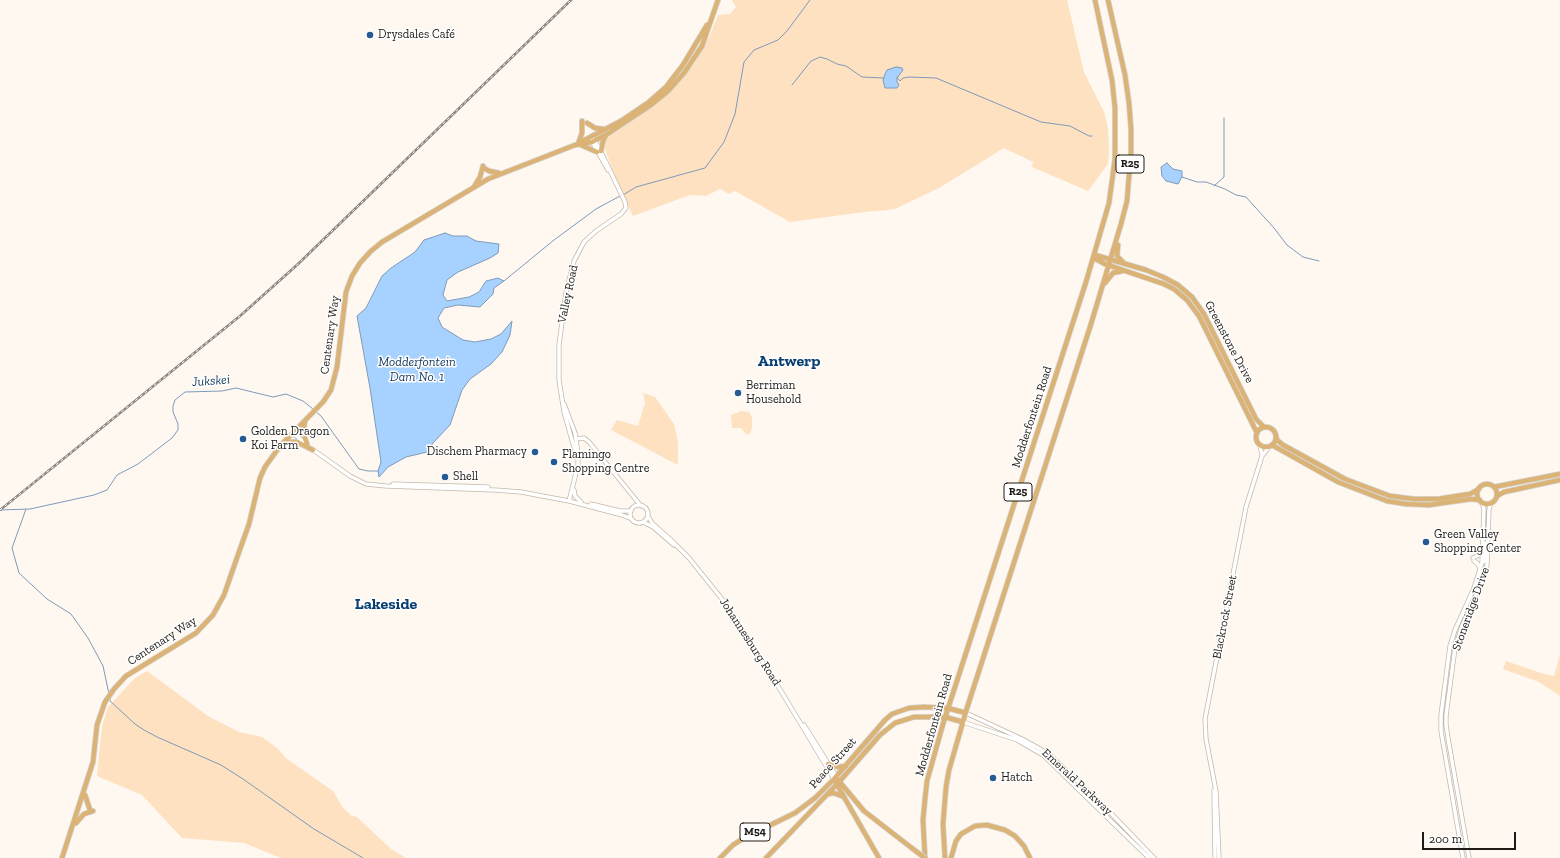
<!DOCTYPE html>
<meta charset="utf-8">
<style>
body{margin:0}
#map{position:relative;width:1560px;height:858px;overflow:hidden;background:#fff8f0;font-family:"Zilla Slab",serif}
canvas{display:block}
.scale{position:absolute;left:1422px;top:832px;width:94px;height:18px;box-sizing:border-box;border:2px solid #1e1a15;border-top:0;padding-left:5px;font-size:12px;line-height:14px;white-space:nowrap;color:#1e1a15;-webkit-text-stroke:3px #fff;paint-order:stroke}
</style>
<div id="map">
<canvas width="1560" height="858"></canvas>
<div class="scale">200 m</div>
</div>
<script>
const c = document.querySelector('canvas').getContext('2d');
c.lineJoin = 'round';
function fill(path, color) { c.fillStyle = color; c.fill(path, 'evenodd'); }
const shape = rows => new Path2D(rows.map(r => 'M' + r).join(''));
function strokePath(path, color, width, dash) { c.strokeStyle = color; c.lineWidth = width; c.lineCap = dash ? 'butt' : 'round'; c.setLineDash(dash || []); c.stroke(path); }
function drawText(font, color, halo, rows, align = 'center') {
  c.font = font + ' "Zilla Slab",serif'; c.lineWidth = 3; c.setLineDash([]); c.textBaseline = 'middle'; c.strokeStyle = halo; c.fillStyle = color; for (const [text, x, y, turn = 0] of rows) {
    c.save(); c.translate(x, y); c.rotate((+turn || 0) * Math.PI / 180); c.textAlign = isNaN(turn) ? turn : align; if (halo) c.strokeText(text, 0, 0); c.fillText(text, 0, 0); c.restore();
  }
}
fill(shape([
 [732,0,1067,0,1084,72,1104,112,1108,128,1109,151,1108,164,1088,191,1032,167,1033,162,1004,148,939,188,895,209,888,210,864,212,790,222,735,191,729,194,720,189,706,196,690,195,633,216,617,183,604,146,606,139,658,103,673,89,694,64,710,35,718,15,730,14,736,7],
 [643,393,655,397,674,424,678,442,678,465,611,430,617,420,638,426,645,403],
 [741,411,749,412,752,417,752,428,750,433,747,435,741,428,732,428,731,415],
 [1560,655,1560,696,1539,682,1503,669,1506,661,1541,673,1554,676],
 [147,671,208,716,239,732,262,737,277,748,287,759,333,791,343,808,352,816,357,817,391,849,406,858,281,858,244,843,182,838,142,795,97,776,102,726,108,707,135,678]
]), '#fee1c0');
const water = shape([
 [896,67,902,68,903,70,897,78,897,82,899,85,897,88,885,88,883,80,885,74,887,70,896,67],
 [1167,163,1173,169,1182,171,1182,177,1178,184,1166,181,1162,176,1161,167,1167,163],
 [445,233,453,236,467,236,476,241,499,244,498,253,490,258,458,272,447,280,443,295,447,301,469,297,479,292,486,281,498,278,504,281,494,288,493,294,480,307,458,305,444,308,438,318,442,327,463,340,475,342,491,339,501,334,512,321,510,335,502,352,491,364,470,379,462,390,450,425,433,443,427,452,406,457,388,467,379,477,378,471,381,462,370,388,357,316,366,308,382,276,391,268,415,252,424,240,445,233]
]);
fill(water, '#a7d1ff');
strokePath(water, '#7e9ab9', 1);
strokePath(shape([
 [897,77,900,81,903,78,909,77,936,78,1041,122,1070,126,1089,136,1092,136],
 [792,85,811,61,820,57,827,59,837,64,846,66,862,77,884,78],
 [1182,177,1197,182,1206,182,1225,189,1236,195,1246,197,1274,228,1287,245,1303,257,1319,261],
 [1214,186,1224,177,1224,118],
 [623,195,636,187,705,168,724,142,735,114,744,62,754,50,778,40,787,31,810,0],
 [504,281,554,240,596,209,620,196],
 [315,411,321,416,359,469,368,471,378,471],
 [26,509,12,548,19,573,47,599,71,614,88,638,103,666,109,694],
 [0,510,30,509,94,495,107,490,117,475,138,464,172,438,178,430,178,424,173,412,173,406,175,400,185,392,222,391,236,388,273,397,286,394,303,401,313,409],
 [110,699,110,701,135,724,144,730,157,737,221,765,243,779,314,829,363,858]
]), '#7e9ab9', 1);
const minor = shape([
 [591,140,608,170],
 [564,404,575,433,578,453,578,465,569,501],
 [293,433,307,445],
 [576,439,584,438,589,442,641,506],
 [1260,446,1262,455],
 [312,449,350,476,366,484,386,486,495,490,521,492,569,501,622,515,632,519],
 [577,458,564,412,559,380,559,345,566,292,574,261,584,242,596,231,621,214,626,208,625,202,605,160,594,139],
 [393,484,488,487],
 [574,490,575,496,581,502],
 [591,504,620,511,631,511],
 '630 514a9 9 0 1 1 18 0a9 9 0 1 1-18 0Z',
 [648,516,652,523,672,541,689,558,726,604,781,691,834,779],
 [643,522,653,527,674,545],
 [1473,558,1479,555,1482,549],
 [1474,561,1478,564,1480,569],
 [1482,563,1484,561,1486,543],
 [966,713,1022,739,1049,754,1103,805,1154,858],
 [963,722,1017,740,1043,755,1149,858],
 [804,725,836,776],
 [1214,790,1215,858],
 [1219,858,1216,791,1206,739,1205,719,1246,507,1262,456,1269,447],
 [1463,858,1441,731,1441,715,1450,646,1455,630,1474,588,1482,563,1484,509,1482,503],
 [1469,858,1449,744,1446,725,1446,716,1455,648,1462,626,1484,577,1487,565,1489,509,1491,503]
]);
const major = shape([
 [587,123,595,128,603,129],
 [579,143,621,121,649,102,666,87,683,65,707,25],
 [578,144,582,133,582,121],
 [581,145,597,152],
 [601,151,603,141,606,135],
 [484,168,489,171,499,173],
 [474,187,480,177,483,166],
 [1118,245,1117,256,1124,263],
 [1095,255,1146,270,1163,277,1178,285,1192,297,1204,314,1256,419,1264,427],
 [1094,258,1105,264,1164,284,1174,289,1187,300,1199,316,1257,433],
 [1105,283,1113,273,1122,271],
 [305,421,303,433,307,444],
 '1256 437a10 10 0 1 1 20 0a10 10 0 1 1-20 0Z',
 [1276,436,1277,440,1283,445,1345,479,1390,496,1414,499,1438,499,1470,494,1479,489],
 [283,444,290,442,297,442,313,450],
 [1272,445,1338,482,1387,501,1406,504,1429,505,1471,499,1480,500],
 '1477 494a10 10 0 1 1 20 0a10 10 0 1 1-20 0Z',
 [1494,487,1560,474],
 [1497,496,1504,492,1560,480],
 [828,764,838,767,846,766],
 [838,780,864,811,913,849],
 [836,783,879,858],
 [828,794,834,793,844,797],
 [85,795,90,810],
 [76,823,84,814,93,811],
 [62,858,93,762,97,725,105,702,114,689,126,676,196,633,213,615,224,595,239,552,249,524,260,478,265,467,280,446,323,402,331,390,337,367,346,292,352,276,360,263,371,251,382,242,488,179,575,145,592,142,609,133,651,105,668,91,684,73,702,46,718,0],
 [720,858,733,845,744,838,795,813,815,798,834,779,885,720,892,714,909,708,924,707,947,708,966,713],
 [766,858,839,782,880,735,895,723,914,717,945,717,963,722],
 [925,858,923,820,925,799,927,781,943,724,1086,282,1109,203,1115,159,1115,108,1112,80,1095,0],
 [945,858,943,824,946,787,949,770,967,708,1091,324,1121,224,1127,201,1131,152,1131,129,1129,103,1125,75,1108,0],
 [951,858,956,841,961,834,975,826,987,825,1005,830,1015,836,1024,846,1030,858]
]);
strokePath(minor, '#c3b8ab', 5);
strokePath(major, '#d6d6d5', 6);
strokePath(minor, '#fff', 3.5);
strokePath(major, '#dbb376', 4.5);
const rail = shape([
 [0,510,240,316,297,265,571,0]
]);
strokePath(rail, '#8a857e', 2.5);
strokePath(rail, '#fff', 1, [3]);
const majorBridge = shape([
 [913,849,925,858]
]);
strokePath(majorBridge, '#d6d6d5', 6, []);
strokePath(majorBridge, '#dbb376', 4.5);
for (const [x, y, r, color] of [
 [370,35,4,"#235b92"],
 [738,393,4,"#235b92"],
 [243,439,4,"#235b92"],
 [535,452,4,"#235b92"],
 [554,462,4,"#235b92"],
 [445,477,4,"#235b92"],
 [1426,542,4,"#235b92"],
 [993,778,4,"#235b92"]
]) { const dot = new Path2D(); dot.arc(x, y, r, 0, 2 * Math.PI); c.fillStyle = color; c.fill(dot); strokePath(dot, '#fff', 1.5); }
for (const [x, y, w] of [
 [1130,164,28],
 [1018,492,28],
 [755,832,30]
]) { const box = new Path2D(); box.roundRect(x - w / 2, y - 9, w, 18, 3); c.fillStyle = '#fff'; c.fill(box); strokePath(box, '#1e1a15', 1); }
drawText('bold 11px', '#1e1a15', null, [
 ["R25",1130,164],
 ["R25",1018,492],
 ["M54",755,832]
]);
drawText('12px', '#1e1a15', '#fff', [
 ["Drysdales Café",378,35],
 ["Berriman",746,386],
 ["Household",746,400],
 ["Golden Dragon",251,432],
 ["Koi Farm",251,446],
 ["Dischem Pharmacy",527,452,"right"],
 ["Flamingo",562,455],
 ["Shopping Centre",562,469],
 ["Shell",453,477],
 ["Green Valley",1434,535],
 ["Shopping Center",1434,549],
 ["Hatch",1001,778]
], 'left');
drawText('12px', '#1e1a15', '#fff', [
 ["Valley Road",568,294,-78],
 ["Centenary Way",330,335,-82],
 ["Greenstone Drive",1229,342,62],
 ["Modderfontein Road",1032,417,-72],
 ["Stoneridge Drive",1471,609,-70],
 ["Blackrock Street",1225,617,-79],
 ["Centenary Way",162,641,-33],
 ["Johannesburg Road",750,642,57],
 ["Modderfontein Road",934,725,-74],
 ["Peace Street",833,763,-48],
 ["Emerald Parkway",1077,782,43]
]);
drawText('italic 13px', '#14385d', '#fff', [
 ["Modderfontein",417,362],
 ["Dam No. 1",417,377],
 ["Jukskei",211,381,-4]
]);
drawText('bold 16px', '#083f71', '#fff', [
 ["Antwerp",789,361],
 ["Lakeside",386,604]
]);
</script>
